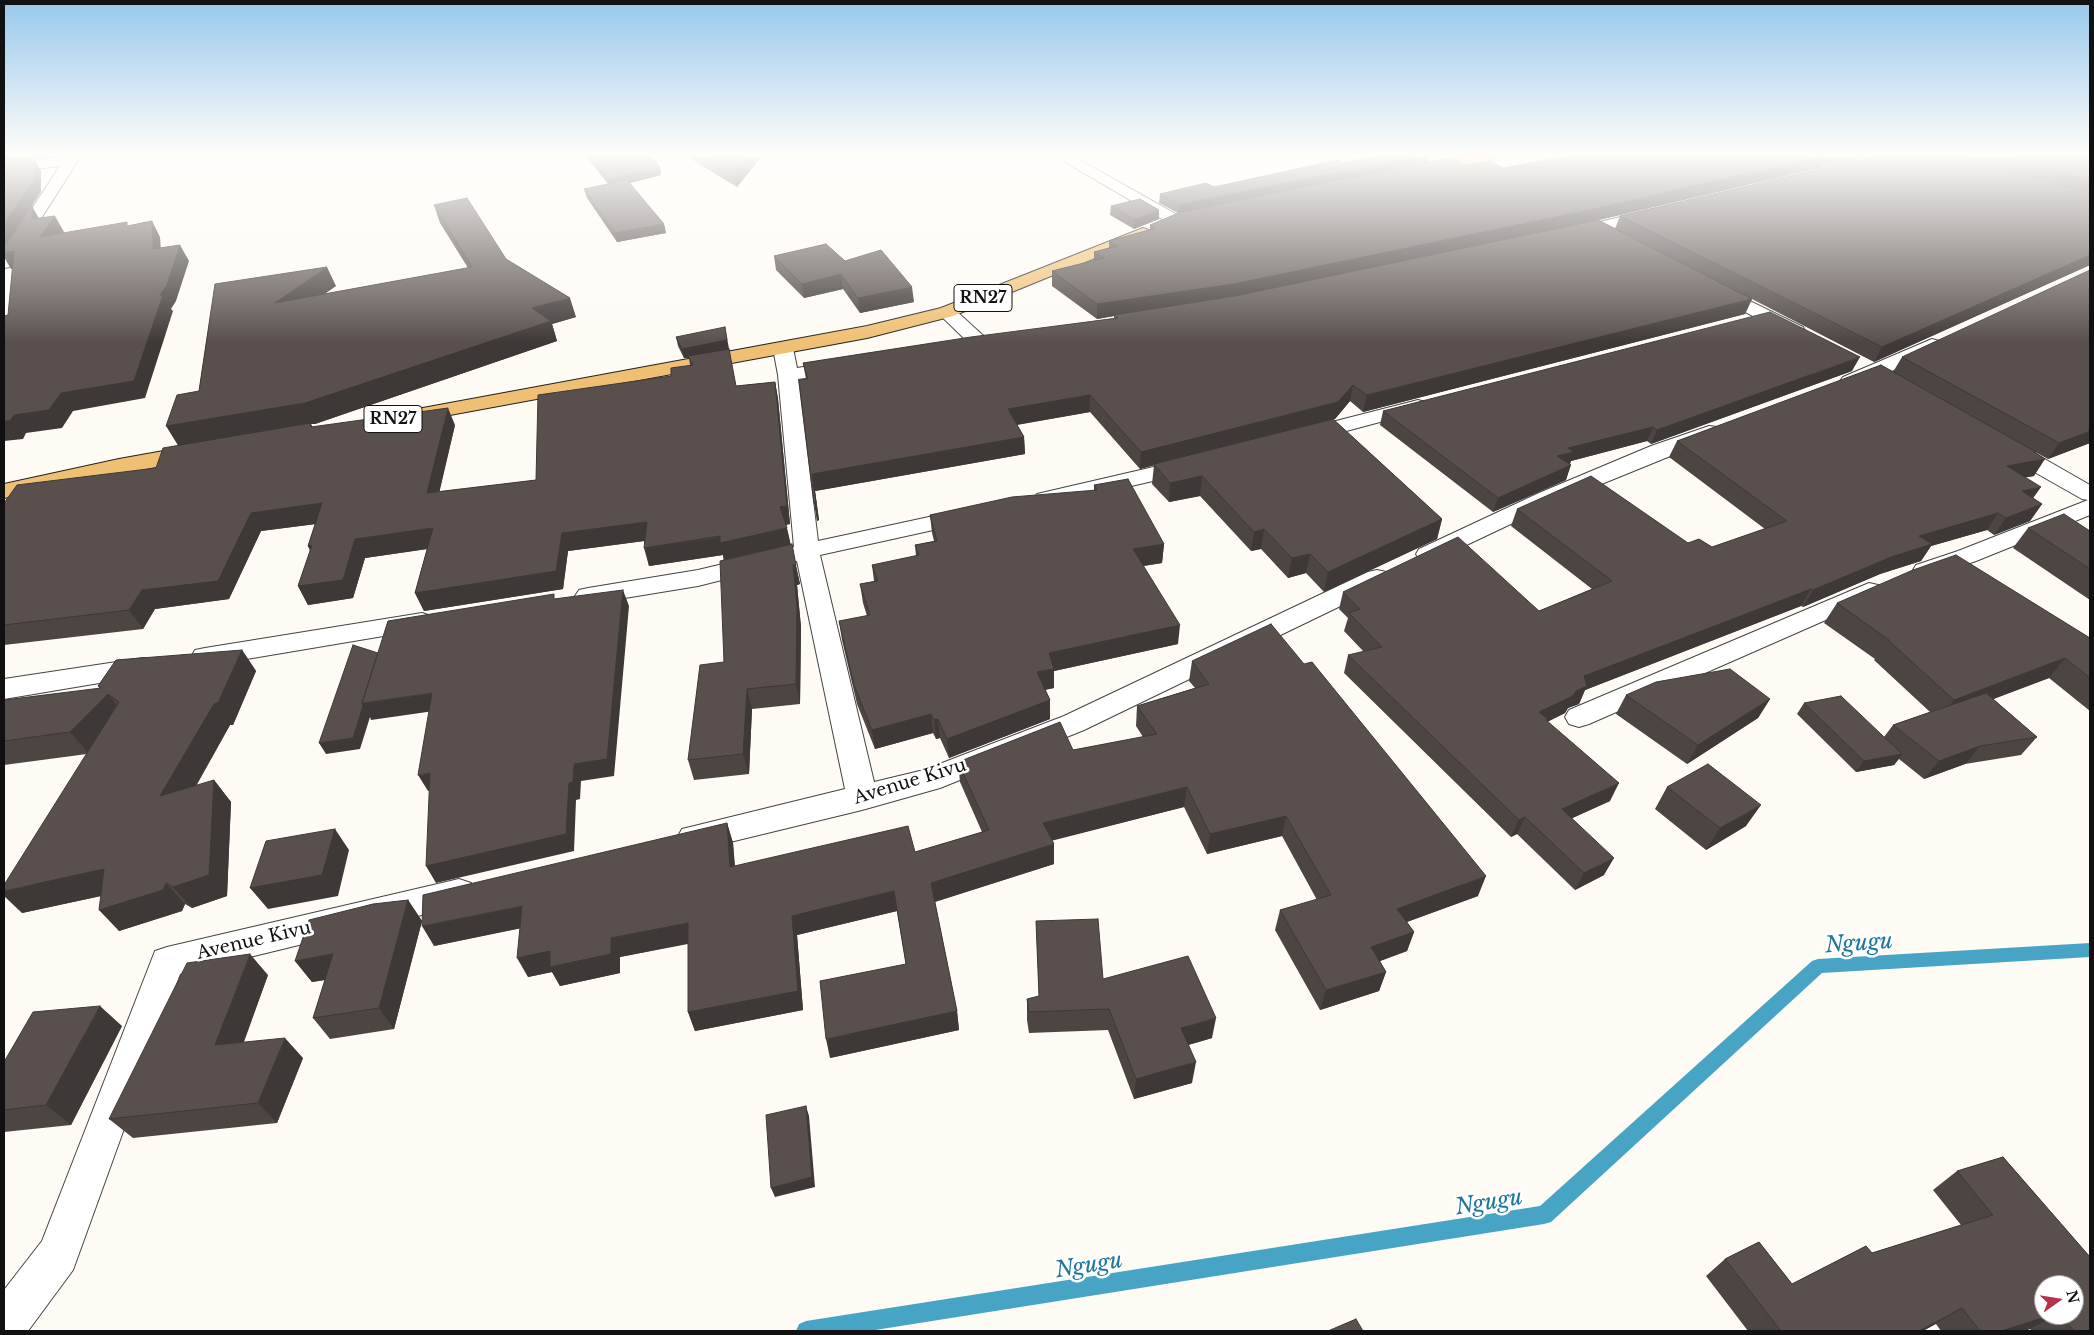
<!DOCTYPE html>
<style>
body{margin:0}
#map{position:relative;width:2094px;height:1335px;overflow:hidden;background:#fefbf5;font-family:"Libre Baskerville",serif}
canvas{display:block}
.frame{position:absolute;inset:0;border:5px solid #111;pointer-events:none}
.north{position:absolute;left:2034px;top:1275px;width:50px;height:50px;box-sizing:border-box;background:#fff;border:1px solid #a0a0a0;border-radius:50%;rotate:77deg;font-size:14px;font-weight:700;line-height:20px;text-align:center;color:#111}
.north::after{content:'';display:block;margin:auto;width:18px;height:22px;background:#b8314a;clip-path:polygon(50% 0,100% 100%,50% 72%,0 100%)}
</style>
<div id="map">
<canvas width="2094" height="1335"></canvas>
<div class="frame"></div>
<div class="north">N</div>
</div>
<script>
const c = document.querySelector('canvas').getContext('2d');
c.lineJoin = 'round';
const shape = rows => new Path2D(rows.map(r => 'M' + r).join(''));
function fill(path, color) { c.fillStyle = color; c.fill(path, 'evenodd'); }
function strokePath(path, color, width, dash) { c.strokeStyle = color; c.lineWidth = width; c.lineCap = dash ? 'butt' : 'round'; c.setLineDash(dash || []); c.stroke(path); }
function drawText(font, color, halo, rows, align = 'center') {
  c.font = font + ' "Libre Baskerville",serif'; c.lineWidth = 5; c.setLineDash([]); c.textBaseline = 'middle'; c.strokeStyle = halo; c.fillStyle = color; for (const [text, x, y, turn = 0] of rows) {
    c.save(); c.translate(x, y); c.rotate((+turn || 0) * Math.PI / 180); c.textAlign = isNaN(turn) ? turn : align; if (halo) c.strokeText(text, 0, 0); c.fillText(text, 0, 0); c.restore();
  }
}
fill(shape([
 [46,156,55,156,32,166,4,169,4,165,31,162,46,156],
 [2090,943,2090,957,1822,973,1551,1222,1544,1224,869,1331,796,1331,799,1324,806,1321,1540,1206,1812,961,1818,959,2090,943]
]), '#48a4c5');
const minor = shape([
 [67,156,81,156,10,267,4,268,4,251,60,166,4,173,4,165,67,156],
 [1055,156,1073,156,1181,217,1183,220,1181,223,1169,223,1055,156],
 [1654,209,1660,211,1662,214,1660,217,1572,238,1566,236,1564,233,1566,230,1654,209],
 [1715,284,1803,327,1805,331,1803,335,1796,337,1789,335,1709,293,1706,289,1709,285,1715,284],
 [947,307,953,308,988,340,991,344,988,348,981,350,974,348,941,316,938,312,941,308,947,307],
 [1932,339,1939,341,1942,345,1939,349,1881,376,1850,387,1843,385,1840,381,1843,377,1932,339],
 [783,342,790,344,793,348,797,368,841,361,848,363,851,367,848,371,841,373,798,379,818,541,966,509,974,511,978,516,974,521,820,555,874,782,924,770,1064,716,1368,572,1377,570,1386,572,1390,578,1386,584,1084,730,940,788,862,810,693,851,682,847,677,838,682,829,845,789,797,561,698,586,588,604,579,602,575,596,579,590,588,588,698,570,794,547,778,375,773,348,776,344,783,342],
 [1418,400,1425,402,1428,406,1425,410,1305,442,1297,441,1294,436,1297,431,1418,400],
 [1709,426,1717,427,1720,432,1717,437,1555,503,1437,559,1428,561,1419,559,1416,554,1419,549,1539,493,1651,446,1709,426],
 [2007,440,2015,442,2090,485,2090,515,1976,561,1925,578,1916,575,1913,570,1916,565,1958,551,2088,500,2082,499,1999,452,1996,447,1999,442,2007,440],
 [1188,459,1196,461,1199,466,1196,471,1045,506,1037,504,1033,499,1037,494,1188,459],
 [1869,583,1878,585,1882,591,1878,597,1589,724,1579,727,1569,724,1565,717,1569,710,1869,583],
 [422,613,431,616,435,622,431,628,205,666,195,664,191,657,195,650,205,648,422,613],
 [143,658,153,660,157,667,153,674,4,699,4,679,143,658],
 [459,879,471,883,476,893,471,903,180,974,73,1270,28,1331,4,1331,4,1290,42,1241,155,951,167,947,459,879]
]);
const major = shape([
 [1469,156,1498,156,1491,160,1424,174,1419,173,1417,170,1419,167,1469,156],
 [1143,228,1149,230,1151,233,1149,236,953,316,867,338,412,422,405,420,402,416,405,412,412,410,867,326,941,308,1143,228],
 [197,445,205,447,208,452,205,457,4,498,4,484,119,459,197,445]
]);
strokePath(minor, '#444', 2);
strokePath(major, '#222', 2);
fill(minor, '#fff');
fill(major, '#efc074');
fill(shape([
 [586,156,650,156,661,175,629,183,664,224,666,233,617,242,587,198,584,189,608,184],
 [686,156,762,156,737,187],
 [1568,156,1870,156,1598,220,1615,229,1620,216,1875,156,2090,156,2090,265,1874,362,1752,299,1745,314,1363,412,1350,401,1335,419,1333,419,1442,519,1437,539,1324,592,1306,573,1288,578,1261,549,1251,551,1200,496,1169,502,1152,484,1154,465,1140,469,1090,412,1017,425,1024,437,1025,454,815,491,819,520,817,521,806,379,803,363,1114,318,1114,316,1097,319,1052,286,1052,271,1094,261,1094,252,1109,248,1109,241,1150,230,1150,225,1178,213,1159,203,1160,194,1214,187,1342,163,1428,162,1503,168],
 [434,205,506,259,576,317,552,324,557,341,315,424,311,424,312,427,455,425,439,492,536,480,671,376,690,365,689,358,684,358,678,346,676,337,736,386,775,382,778,399,790,524,786,525,800,584,797,585,801,627,800,704,752,709,749,774,694,780,688,760,724,662,724,561,723,555,649,566,644,541,568,551,563,589,424,611,415,593,427,549,365,558,353,598,308,605,298,586,310,551,308,546,315,524,261,531,229,599,155,609,143,629,4,645,4,625,178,445,199,391,215,284,336,286,324,294,468,268,440,223],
 [1111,206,1159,219,1134,229,1110,215],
 [774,256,845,261,914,302,860,313,843,289,804,298,776,270],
 [1902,357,2090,443,2048,459,2035,452,2034,476,2026,477,2033,498,2042,504,2030,521,1994,535,1987,530,1931,546,1921,561,1880,574,1803,607,1801,606,1585,690,1579,704,1568,708,1565,713,1547,722,1610,801,1572,818,1604,875,1575,890,1517,834,1511,837,1344,673,1348,655,1364,652,1344,631,1348,618,1339,609,1343,592,1539,611,1592,589,1511,526,1517,509,1712,547,1765,529,1669,457,1677,441,1893,372],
 [1852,371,1651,444,1647,441,1571,461,1566,480,1493,512,1380,425,1383,411],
 [1094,485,1164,544,1162,563,1143,566,1178,644,1054,671,1054,688,1045,690,1050,700,1050,719,949,758,940,738,936,739,933,733,875,749,857,704,842,640,839,621,867,616,863,603,860,584,874,581,872,565,916,556,915,545,934,541,932,533,930,515,1094,491],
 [2028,528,2090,531,2090,600,2013,548],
 [1837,603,2090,638,2090,711,2049,678,1993,699,2037,737,2021,755,1965,764,1924,779,1899,759,1894,765,1856,772,1797,714,1804,703,1884,737,1893,725,1930,712,1874,660,1875,659,1824,623],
 [242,650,256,671,233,725,230,725,196,786,214,780,231,802,227,896,192,908,185,904,182,911,119,931,101,896,22,913,87,754,4,765,4,700,100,689,98,686],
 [1192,661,1478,896,1407,922,1414,932,1407,951,1380,961,1386,972,1379,991,1320,1010,1275,930,1280,910,1317,900,1282,836,1207,854,1184,807,1052,840,1054,864,935,902,957,1011,959,1030,830,1058,906,965,897,911,797,935,803,1010,695,1031,688,1012,688,944,620,957,620,973,560,986,552,972,528,977,520,928,434,946,727,823,733,843,735,866,915,852,982,832,960,782,958,762,1073,750,1143,737,1136,726,1137,706,1195,688,1189,681],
 [1626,695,1770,699,1758,718,1687,764,1616,714],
 [1667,787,1746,826,1706,850,1655,809],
 [408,900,422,921,394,1029,330,1039,313,1018,325,980,312,982,295,961],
 [1036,921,1103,979,1212,1038,1188,1045,1192,1083,1134,1099,1108,1030,1029,1033,1027,1020,1027,999,1039,996],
 [268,975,244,1042,303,1058,277,1123,133,1138,109,1119],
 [122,1026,71,1125,4,1132,4,1062],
 [2003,1157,2090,1257,2090,1331,2032,1331,2030,1329,2024,1331,1941,1331,1936,1324,1923,1331,1748,1331,1706,1276,1725,1259,1759,1242,1792,1284,1866,1246,1872,1253,1961,1225,1933,1190,1957,1171],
 [2044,1285,2074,1285,2074,1315,2044,1315]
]), '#4d4542');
fill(shape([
 [4,156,41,156,41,158,34,159,41,170,41,192,4,248],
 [747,156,762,156,737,187,734,172],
 [1420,156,1430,156,1428,162,1178,213,1179,205],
 [1822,156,1870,156,1595,221,1233,298,1114,315,1114,316,1097,319,1097,304],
 [660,167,661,175,611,188,609,179],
 [32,206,41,222,32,219],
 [1159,210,1159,219,1134,229,1134,220],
 [55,216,64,232,49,253,40,237],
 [152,221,160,237,162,266,153,249],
 [664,224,666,233,617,242,615,233],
 [180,245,189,261,176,301,171,309,173,311,145,398,73,411,62,428,26,433,23,439,4,441,4,421,14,415,61,393,160,295],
 [14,251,24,267,11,269,4,257,4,252],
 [2090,255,2090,265,1874,362,1882,347],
 [327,267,336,286,284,322,275,303],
 [841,274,843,289,804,298,802,284],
 [912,287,914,302,860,313,858,298],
 [570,298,576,317,552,324,557,341,315,424,311,424,319,440,179,447,166,426,532,308],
 [1752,299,1745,314,1363,412,1367,395],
 [725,327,739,403,729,350,684,358,682,349],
 [1860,357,1852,371,1651,444,1657,430],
 [775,382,778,399,790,524,783,525,780,507],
 [1353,385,1350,401,1335,419,1140,469,1141,452],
 [1090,395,1090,412,1009,426,1008,409],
 [448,408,455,425,435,511,427,493],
 [1653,427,1647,441,1571,461,1568,466,1571,465,1566,480,1493,512,1498,498,1568,448],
 [2090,431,2090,443,2048,459,2059,443],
 [1024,437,1025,454,815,491,819,520,817,521,814,503,812,474],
 [2036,452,2028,462,2045,459,2034,476,1996,483,2007,466],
 [1202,476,1200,496,1169,502,1170,483],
 [2041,487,2029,504,2022,491],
 [322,503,332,522,261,531,229,599,155,609,143,629,129,610,142,590,251,513],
 [2042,504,2030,521,1994,535,2006,518],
 [1998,513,1987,530,1931,546,1921,561,1880,574,1803,607,1813,590,1919,536],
 [1442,519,1437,539,1324,592,1328,572],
 [647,522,652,540,568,551,563,589,424,611,415,593,562,533],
 [433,528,441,547,365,558,353,598,308,605,298,586,355,539],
 [787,528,791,546,724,562,723,555,649,566,644,548],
 [1264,529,1261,549,1251,551,1254,532],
 [1164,544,1162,563,1131,568,1133,549],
 [312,545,318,564,308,546],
 [1310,554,1306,573,1288,578,1292,558],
 [793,565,796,565,800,584,797,585,801,627,800,704,796,684],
 [1811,589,1801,606,1585,690,1579,704,1568,708,1565,713,1547,722,1539,712,1584,676],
 [623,590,629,606,614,776,581,781,580,799,576,800,574,851,436,883,426,866,569,783],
 [1180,625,1178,644,1054,671,1054,688,1037,691,1037,672,1049,653],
 [242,650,256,671,233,725,230,725,178,818,160,796],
 [2065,658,2049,678,1938,720,1954,700],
 [747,689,752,709,749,774,743,754],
 [432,693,441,710,371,720,370,717,360,749,326,754,319,743,362,703],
 [108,694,125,716,89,754,70,732],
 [1770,699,1758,718,1687,764,1698,745],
 [1050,700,1050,719,949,758,947,739],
 [931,714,933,733,875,749,872,730],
 [938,719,940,738,936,739,934,720],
 [1980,746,1965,764,1924,779,1939,761],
 [1902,754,1894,765,1856,772,1864,761],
 [430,773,439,789,428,791,418,775],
 [214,780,231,802,227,896,192,908,173,887],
 [1619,783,1610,801,1553,827,1562,809],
 [1187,787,1184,807,1043,843,1043,823],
 [1761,805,1746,826,1706,850,1720,828],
 [1286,816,1282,836,1207,854,1210,834],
 [1525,817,1517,834,1511,837,1519,820],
 [727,823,733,843,736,887,730,867],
 [335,829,349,850,338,896,268,909,250,888],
 [1054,844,1054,864,934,902,931,883],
 [1614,858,1604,875,1575,890,1584,873],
 [104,869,124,891,22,913,4,896,4,891],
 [1486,876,1478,896,1390,928,1397,909],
 [166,883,185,904,182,911,119,931,99,910],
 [894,891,897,911,797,935,803,1010,695,1031,688,1012,792,916],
 [408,900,422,921,394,1029,379,1008],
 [522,906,532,926,434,946,422,926],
 [688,923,695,942,620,957,620,973,560,986,552,972,528,977,517,958],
 [1414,932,1407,951,1364,967,1371,947],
 [250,954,268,975,235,1065,215,1045],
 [333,954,349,976,312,982,295,961],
 [1386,972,1379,991,1320,1010,1326,990],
 [100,1006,122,1026,71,1125,46,1105],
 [957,1011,959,1030,830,1058,826,1039],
 [1216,1018,1212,1038,1178,1048,1181,1028],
 [285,1038,303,1058,277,1123,258,1103],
 [1196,1062,1192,1083,1134,1099,1136,1079],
 [806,1106,809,1116,815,1187,775,1197,771,1188],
 [1962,1308,1923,1331,1919,1331],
 [2052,1315,2055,1315,2030,1329,2024,1331,2001,1331]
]), '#3e3836');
const building = shape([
 [590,156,650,156,660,167,609,179,590,156],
 [707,156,747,156,734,172,707,156],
 [1375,156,1420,156,1179,205,1160,194,1206,183,1214,187,1338,160,1342,163,1375,156],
 [1568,156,1822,156,1599,208,1234,284,1097,304,1052,271,1104,258,1094,252,1117,246,1109,241,1156,228,1150,225,1181,212,1450,158,1464,165,1490,161,1503,168,1568,156],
 [1875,156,1969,156,2090,194,2090,255,1882,347,1620,216,1875,156],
 [2010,156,2090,156,2090,182,2010,156],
 [34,159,34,180,4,224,4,162,34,159],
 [627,180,664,224,615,233,584,189,627,180],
 [467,198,506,259,570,298,532,308,551,321,305,403,166,426,177,395,199,391,215,284,327,267,275,303,472,267,434,205,467,198],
 [1140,199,1159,210,1134,220,1111,206,1140,199],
 [32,206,32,219,55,216,40,237,127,222,127,226,152,221,153,249,180,245,167,285,160,295,163,295,134,381,61,393,49,410,14,415,10,421,4,421,4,316,8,315,14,251,4,252,4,248,32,206],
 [1598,220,1752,299,1367,395,1353,385,1338,402,1141,452,1090,395,1008,409,1024,437,812,474,816,503,814,503,799,380,808,379,803,363,971,337,1118,318,1114,315,1235,296,1598,220],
 [826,244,845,261,881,250,912,287,858,298,841,274,802,284,774,256,826,244],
 [2090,270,2090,431,2059,443,1902,357,2090,270],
 [1770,312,1860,357,1657,430,1653,427,1568,448,1574,452,1557,456,1571,465,1498,498,1383,411,1770,312],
 [725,327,727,340,682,349,676,337,725,327],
 [729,349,736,386,775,382,787,506,780,507,787,528,720,543,720,536,644,548,647,522,562,533,556,571,415,593,433,528,355,539,343,580,298,586,312,545,308,546,322,503,251,513,218,581,142,590,129,610,4,625,4,503,17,485,156,468,163,448,310,423,311,427,448,408,427,493,536,480,538,395,671,376,671,368,693,365,688,356,729,349],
 [1881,365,2036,452,2034,452,2045,459,2007,466,2041,487,2022,491,2042,504,2006,518,1998,513,1919,536,1932,544,1891,557,1813,590,1811,589,1584,676,1587,686,1576,691,1573,696,1539,712,1548,719,1546,720,1619,783,1562,809,1614,858,1584,873,1525,817,1519,820,1348,655,1382,647,1349,613,1360,609,1343,592,1458,537,1539,611,1612,581,1517,509,1591,476,1688,543,1699,539,1712,547,1787,521,1677,441,1881,365],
 [1333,419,1442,519,1328,572,1310,554,1292,558,1264,529,1254,532,1202,476,1170,483,1154,464,1333,419],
 [1128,479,1164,544,1133,549,1180,625,1049,653,1054,669,1037,672,1050,700,947,739,938,719,934,720,931,714,872,730,854,685,839,621,870,615,860,584,878,581,872,565,919,555,915,545,937,541,930,515,1012,497,1097,490,1094,485,1128,479],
 [2064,514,2090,531,2090,569,2028,528,2064,514],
 [792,544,796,565,793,565,797,607,796,684,747,689,743,754,688,760,700,665,724,662,720,561,792,544],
 [1956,555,2090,638,2090,678,2065,658,1954,700,1888,640,1889,640,1837,603,1913,570,1956,555],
 [623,590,607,759,574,764,573,782,569,783,566,834,426,866,430,773,418,775,432,693,362,703,388,621,554,594,554,599,623,590],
 [1271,624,1304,664,1312,662,1486,876,1397,909,1414,932,1371,947,1386,972,1326,990,1280,910,1331,895,1286,816,1210,834,1187,787,1043,823,1054,844,931,883,957,1011,826,1039,820,981,906,964,894,891,792,916,798,991,688,1012,688,923,611,938,611,954,550,967,550,951,517,958,522,906,422,926,423,895,727,823,730,867,908,826,915,852,989,830,958,762,1060,722,1073,750,1157,734,1137,706,1209,684,1192,661,1271,624],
 [353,645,378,653,362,703,363,706,353,738,319,743,353,645],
 [242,650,218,703,214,704,160,796,214,780,209,875,173,887,166,883,163,890,99,910,104,869,4,891,4,885,119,702,108,694,70,732,4,741,4,700,101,688,98,686,116,660,242,650],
 [1730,669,1770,699,1698,745,1626,695,1656,682,1730,669],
 [1986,693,2037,737,1980,746,1939,761,1893,725,1986,693],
 [1841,696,1902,754,1864,761,1804,703,1841,696],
 [1708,764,1761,805,1720,828,1667,787,1708,764],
 [335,829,322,875,250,888,266,841,335,829],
 [408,900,379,1008,313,1018,333,954,295,961,309,920,373,904,408,900],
 [1098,919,1103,979,1188,956,1216,1018,1181,1028,1196,1062,1136,1079,1109,1009,1029,1012,1027,999,1039,996,1036,921,1098,919],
 [250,954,215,1045,285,1038,258,1103,109,1119,187,963,250,954],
 [100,1006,46,1105,4,1110,4,1062,33,1012,100,1006],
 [806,1106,812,1177,771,1188,766,1115,806,1106],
 [2003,1157,2090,1257,2090,1331,2074,1331,2061,1315,2074,1315,2074,1285,2044,1285,2044,1315,2052,1315,2001,1331,1980,1331,1962,1308,1919,1331,1781,1331,1725,1259,1759,1242,1792,1284,1866,1246,1872,1253,1993,1215,1957,1171,2003,1157],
 [1356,1319,1363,1331,1328,1331,1356,1319]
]);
fill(building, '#59504d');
strokePath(building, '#3e3836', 1);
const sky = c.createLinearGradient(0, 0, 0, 343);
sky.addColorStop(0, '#97c8ec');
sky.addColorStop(0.45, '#fffdfa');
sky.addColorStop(1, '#fffdfa00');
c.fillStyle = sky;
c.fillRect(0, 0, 2094, 343);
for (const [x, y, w] of [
 [983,298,58],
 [393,419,58]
]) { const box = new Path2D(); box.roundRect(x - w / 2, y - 13.5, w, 27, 4); c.fillStyle = '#fff'; c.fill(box); strokePath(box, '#111', 1); }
drawText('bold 16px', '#111', null, [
 ["RN27",983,298],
 ["RN27",393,419]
]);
drawText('18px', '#111', '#fff', [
 ["Avenue Kivu",910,782,-17],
 ["Avenue Kivu",254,941,-13]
]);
drawText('italic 22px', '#21779b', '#fff', [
 ["Ngugu",1859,944,-4],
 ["Ngugu",1489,1203,-9],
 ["Ngugu",1089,1266,-9]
]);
</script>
